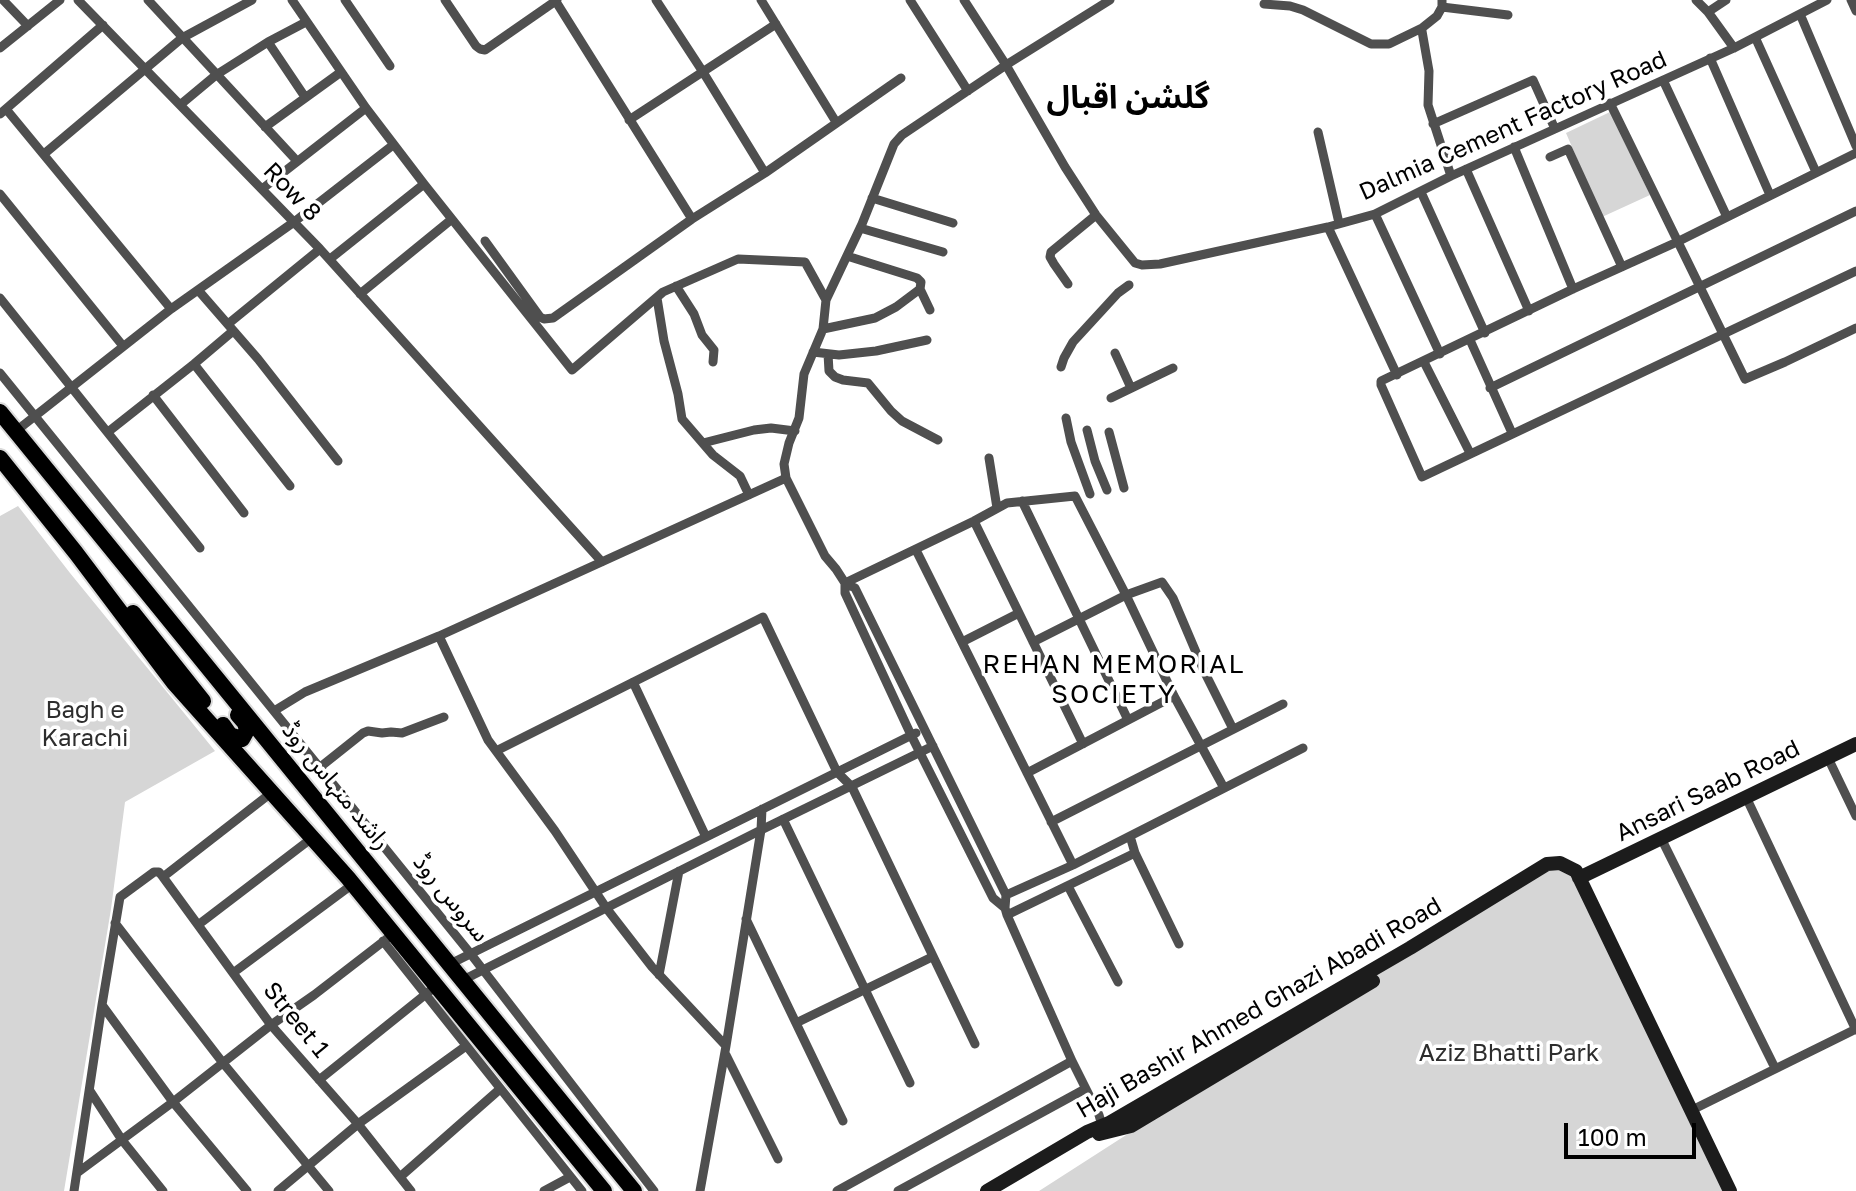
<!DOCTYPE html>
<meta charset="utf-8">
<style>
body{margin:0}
#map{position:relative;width:1856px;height:1191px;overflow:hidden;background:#fff;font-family:"Golos Text",sans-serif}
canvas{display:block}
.scale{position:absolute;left:1564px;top:1123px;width:132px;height:36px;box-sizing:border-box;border:4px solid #000;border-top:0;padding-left:10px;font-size:24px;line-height:28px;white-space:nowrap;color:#000;-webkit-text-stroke:6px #fff;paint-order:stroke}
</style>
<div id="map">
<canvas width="1856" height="1191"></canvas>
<div class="scale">100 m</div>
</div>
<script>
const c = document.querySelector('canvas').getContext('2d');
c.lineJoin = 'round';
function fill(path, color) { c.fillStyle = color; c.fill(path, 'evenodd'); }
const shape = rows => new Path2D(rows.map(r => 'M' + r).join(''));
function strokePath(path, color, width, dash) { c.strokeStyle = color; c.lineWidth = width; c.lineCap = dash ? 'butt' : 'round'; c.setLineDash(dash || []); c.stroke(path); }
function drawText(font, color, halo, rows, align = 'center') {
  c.font = font + ' "Golos Text","Noto Sans Arabic",sans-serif'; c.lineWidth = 7; c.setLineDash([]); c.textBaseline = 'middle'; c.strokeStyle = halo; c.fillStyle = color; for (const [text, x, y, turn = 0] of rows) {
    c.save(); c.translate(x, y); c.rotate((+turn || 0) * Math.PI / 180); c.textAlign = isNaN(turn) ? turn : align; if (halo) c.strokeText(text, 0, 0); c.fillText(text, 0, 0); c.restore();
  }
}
fill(shape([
 [1610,112,1650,195,1602,217,1566,133],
 [18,506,70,573,215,751,125,802,111,909,64,1191,0,1191,0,516],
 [1548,864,1579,878,1729,1191,1039,1191]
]), '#d6d6d6');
const primary = shape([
 [0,412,634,1191],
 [0,458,76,553,174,683,348,878,604,1191],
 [133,613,203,701],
 [223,725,230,735,242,739,247,730,245,723,238,715]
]);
strokePath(primary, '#dbdbdb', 20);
strokePath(shape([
 [3,0,28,26],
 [78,0,320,249,602,562],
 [148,0,296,160],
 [292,0,366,108,424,184,572,370,663,292,738,259,805,262,826,300],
 [345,0,390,66],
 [445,0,476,46,480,49,485,50,557,0],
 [555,0,692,219],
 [656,0,703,72,765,173],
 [761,0,836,122],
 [910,0,968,91],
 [964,0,1006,65,1065,167,1096,215,1135,263,1142,265,1160,264,1328,227,1375,214,1451,176,1734,48,1827,0],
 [1442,0,1442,7,1437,16,1422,28,1422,31,1429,71,1428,105,1451,176],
 [1696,0,1708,12,1734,48],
 [1851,0,1856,11],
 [1264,4,1290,6,1303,10,1371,44,1389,44,1422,28],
 [1442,7,1508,15],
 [1708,12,1726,0],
 [1800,14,1856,146],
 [1755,37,1816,172],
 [268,42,305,97],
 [0,48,60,0],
 [1710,58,1770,195],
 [1663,80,1727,217],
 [1610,103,1745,379,1785,362,1856,328],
 [180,105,216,75,268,42,306,22],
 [6,109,171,309],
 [0,114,103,25],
 [629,120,776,24],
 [1433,124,1533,80,1555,129],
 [265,127,341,72],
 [1318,132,1339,223],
 [1514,147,1573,289],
 [1856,153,1677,242,1573,289,1381,381,1381,385,1422,477,1856,271],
 [44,154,182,38,252,0],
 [1550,157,1568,149,1622,267],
 [1466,169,1529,311],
 [262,189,366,108],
 [1421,192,1485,333],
 [0,194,123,346],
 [872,198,953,223],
 [1375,214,1440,354],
 [1328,227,1397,375],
 [860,228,943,252],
 [485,241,540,317,544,319,553,318,692,219,765,173,901,78],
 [330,259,424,184],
 [1068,284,1054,264,1050,257,1051,252,1096,215],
 [676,286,694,314,702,335,714,350,713,362],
 [920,289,930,310],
 [198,290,258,359,338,461],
 [360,294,452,219],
 [0,298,200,548],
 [657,298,664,341,678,394,682,419,713,455,740,476,749,495],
 [228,324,320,249],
 [823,329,875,318,896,307,920,289,921,282,917,278,847,256],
 [1470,340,1512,433],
 [813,352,839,355,876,351,927,340],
 [1115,353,1131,388],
 [828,354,829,371,835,377,843,380,868,383,891,411,902,421,938,440],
 [1424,362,1470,453],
 [194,364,290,486],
 [1061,367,1064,358,1073,342,1118,293,1129,285],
 [0,373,470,953,654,1191],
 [1490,388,1856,211],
 [153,395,244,513],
 [1111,398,1173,368],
 [1066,418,1071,442,1090,494],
 [1087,430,1095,461,1107,490],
 [16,431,171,309,294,222,393,145],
 [108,432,194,364,233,331],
 [1109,432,1124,488],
 [703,443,754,430,771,428,795,431],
 [989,458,997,508],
 [1022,501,1128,720],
 [974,521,1083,744],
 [916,550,1073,865],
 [845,583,855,588,1006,895,1005,908,1007,915,1072,1061,1099,1115,1103,1129],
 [845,583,974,521,1007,503,1075,496,1126,595,1174,696,1224,788],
 [439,636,488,740,555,831,607,909,652,967,726,1046],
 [962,642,1019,613],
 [1033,642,1126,595,1162,582,1173,598,1204,671,1233,729],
 [633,682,706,837],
 [274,711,305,692,439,636,786,478],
 [496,751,763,617,837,772,852,787,975,1044],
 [1828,758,1856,816],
 [319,768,363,733,368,731,382,733,391,732,402,733,444,717],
 [1027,773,1174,696],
 [1746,797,1856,1030],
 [783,819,910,1083],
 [1051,822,1283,704],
 [1130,836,1135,853,1179,944],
 [1661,838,1775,1068],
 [163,877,271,793],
 [1068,886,1118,982],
 [1006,895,1073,865,1303,748],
 [1005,908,993,898,911,735,845,593,845,583,836,569,825,556,786,478,784,464,789,443,799,418,804,374,823,329,826,300,862,224,894,144,902,135,1006,65,1110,0],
 [1007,915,1135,853],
 [746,919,843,1121],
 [115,923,223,1063,329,1191],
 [198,925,312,838],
 [383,941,582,1191],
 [450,964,916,733],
 [233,973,353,884],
 [659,975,679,871],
 [463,980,761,830,933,746],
 [102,1005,173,1102,247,1191],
 [796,1023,932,957],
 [726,1055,778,1159],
 [319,1080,431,990],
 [90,1091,122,1140,163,1191],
 [1692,1110,1856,1029],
 [77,1173,173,1102,271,1025,314,995,393,934],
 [400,1177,500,1089],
 [74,1191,102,1005,120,897,154,872,159,872,163,877,271,1025,358,1124,411,1191],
 [278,1191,358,1124,466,1046],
 [544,1191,570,1177],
 [700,1191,726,1046,761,830,762,809],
 [837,1191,1072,1061],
 [898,1191,1085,1089]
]), '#4f4f4f', 9);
strokePath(shape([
 [1579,878,1856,744],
 [1099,1134,1131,1126,1373,981],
 [987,1191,1087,1132,1109,1123,1410,948,1547,864,1560,863,1576,871,1730,1191]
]), '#1c1c1c', 14);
strokePath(primary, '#000', 16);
drawText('24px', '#000', '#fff', [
 ["Dalmia Cement Factory Road",1513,126,-24],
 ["Row 8",292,192,46],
 ["راشد منہاس روڈ",336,786,51],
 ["Ansari Saab Road",1708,791,-26],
 ["سروس روڈ",451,898,51],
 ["Haji Bashir Ahmed Ghazi Abadi Road",1259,1008,-30],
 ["Street 1",296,1020,51]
]);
drawText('24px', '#2d2d2d', '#fff', [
 ["Bagh e",85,710],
 ["Karachi",85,738],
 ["Aziz Bhatti Park",1509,1053]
]);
c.letterSpacing = '2px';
drawText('26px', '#000', '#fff', [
 ["REHAN MEMORIAL",1114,665],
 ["SOCIETY",1114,695]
]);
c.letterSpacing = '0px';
drawText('bold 32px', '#000', '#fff', [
 ["گلشن اقبال",1128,98]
]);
</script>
